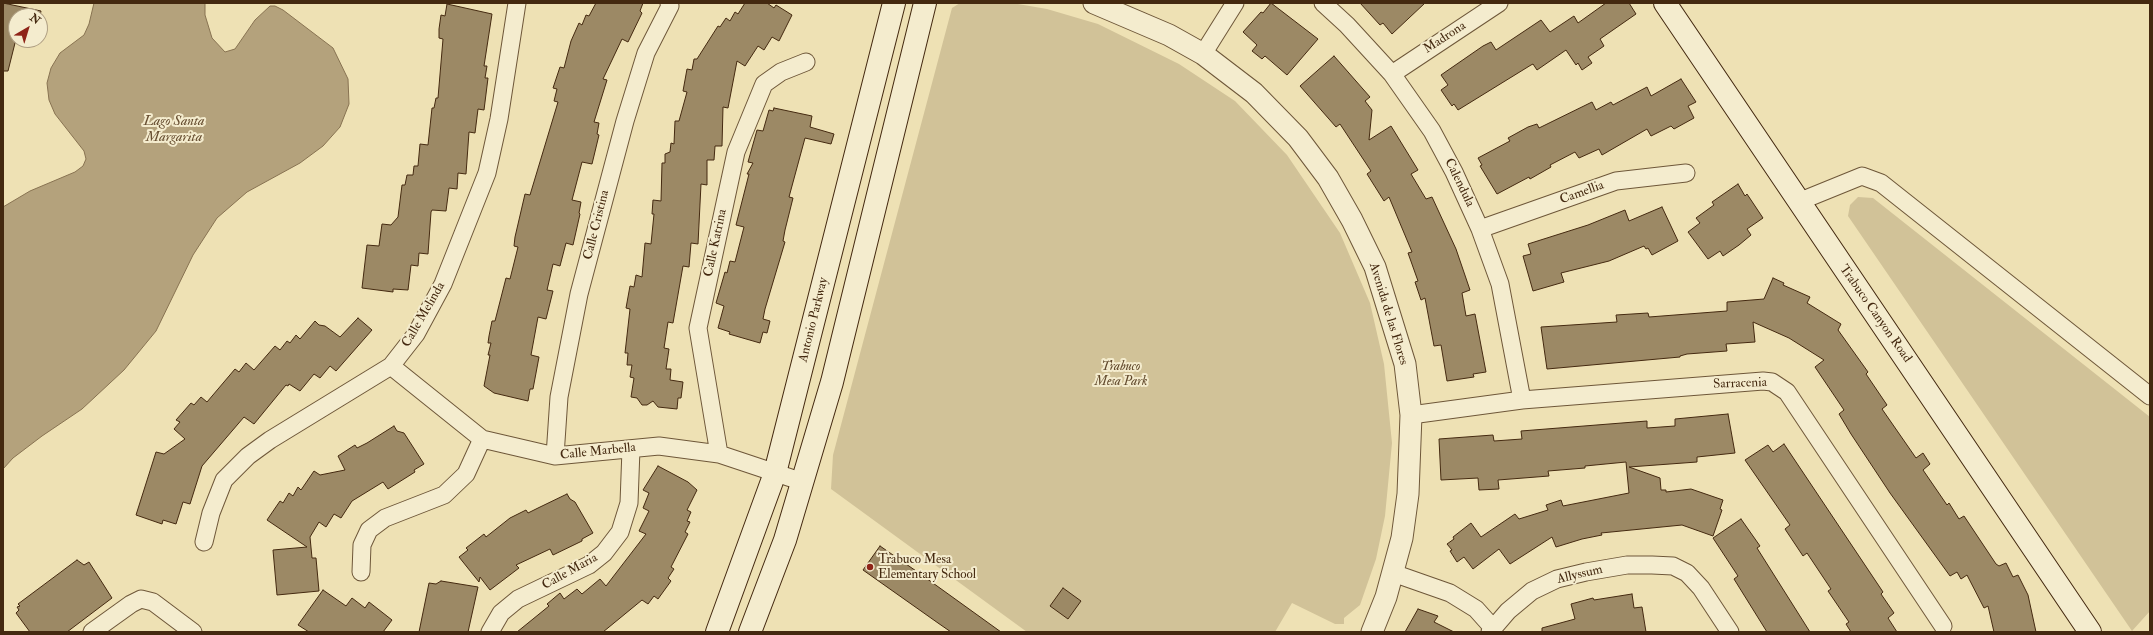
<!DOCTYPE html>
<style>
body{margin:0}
#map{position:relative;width:2153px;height:635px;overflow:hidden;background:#eee1b4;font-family:"IM FELL Double Pica",serif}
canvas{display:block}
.frame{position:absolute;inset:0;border:4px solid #442910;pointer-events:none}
.north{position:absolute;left:8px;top:8px;width:40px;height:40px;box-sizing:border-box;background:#f4ecce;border:1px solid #ae9e82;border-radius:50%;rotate:38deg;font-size:11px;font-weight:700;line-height:16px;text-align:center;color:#442910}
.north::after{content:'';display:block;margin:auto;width:14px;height:18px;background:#8f2418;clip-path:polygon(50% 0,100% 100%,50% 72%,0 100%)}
</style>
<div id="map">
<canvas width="2153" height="635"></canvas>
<div class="frame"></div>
<div class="north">N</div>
</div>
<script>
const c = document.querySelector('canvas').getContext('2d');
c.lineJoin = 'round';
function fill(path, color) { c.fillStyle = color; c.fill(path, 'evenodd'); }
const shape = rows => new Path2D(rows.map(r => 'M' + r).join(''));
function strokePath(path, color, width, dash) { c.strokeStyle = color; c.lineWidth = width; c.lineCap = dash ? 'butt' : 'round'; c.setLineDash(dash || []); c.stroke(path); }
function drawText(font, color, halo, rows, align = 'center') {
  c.font = font + ' "IM FELL Double Pica",serif'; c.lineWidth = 4; c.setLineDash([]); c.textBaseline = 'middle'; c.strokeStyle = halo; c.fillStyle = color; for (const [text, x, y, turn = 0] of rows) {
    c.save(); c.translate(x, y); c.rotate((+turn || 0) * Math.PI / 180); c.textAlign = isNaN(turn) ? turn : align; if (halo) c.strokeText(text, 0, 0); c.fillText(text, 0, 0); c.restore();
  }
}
fill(shape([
 [960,3,1012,3,1047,9,1098,24,1179,64,1235,101,1287,155,1340,233,1370,303,1384,364,1392,443,1385,516,1376,559,1360,605,1344,618,1344,624,1335,624,1292,603,1275,632,1027,632,831,489,833,455,952,8],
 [1858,197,1873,198,2150,417,2150,611,2132,631,1848,216,1850,205]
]), '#d1c298');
const water = shape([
 [94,3,205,3,205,15,212,38,225,52,235,49,255,20,270,6,275,6,283,10,333,48,348,79,349,104,340,127,323,146,300,163,247,192,217,218,193,255,156,331,124,370,82,409,42,436,13,458,3,469,3,207,30,191,75,172,83,166,86,159,84,151,55,114,49,100,47,83,51,68,60,53,84,35,89,24,94,3]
]);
fill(water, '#b4a27c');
strokePath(water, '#877251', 1);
const building = shape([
 [3,3,41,11,40,16,16,16,16,39,8,71,3,71,3,3],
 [596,3,643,3,640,11,642,13,628,42,622,39,603,79,607,80,594,122,599,123,597,134,599,135,592,164,582,162,572,200,581,202,579,213,580,214,573,245,566,243,560,266,553,264,547,290,553,291,546,319,538,317,531,355,539,357,533,389,530,389,528,401,494,393,484,386,490,355,488,355,491,343,488,343,489,336,492,321,495,321,506,278,510,279,518,247,514,246,515,237,525,194,530,195,558,102,554,101,557,89,553,88,560,67,564,68,571,41,579,23,582,25,586,15,589,16,596,3],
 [745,3,767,3,774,8,776,5,792,15,779,41,772,37,764,50,758,46,745,66,737,61,728,108,723,107,722,146,715,146,714,160,707,160,707,185,701,184,698,244,691,243,689,267,683,266,673,323,668,322,664,348,669,349,666,369,671,369,670,380,683,382,681,398,678,398,677,409,658,407,653,401,647,405,642,405,637,398,631,397,634,378,630,377,632,365,627,365,628,353,625,353,630,309,626,308,630,286,634,287,636,275,642,277,645,243,651,244,654,214,652,214,653,200,661,201,662,163,665,163,665,154,670,152,671,143,674,144,675,121,679,121,687,92,683,91,687,69,692,70,694,59,697,59,718,26,720,27,726,18,730,21,735,12,738,14,745,3],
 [1271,3,1318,39,1287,75,1265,56,1262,59,1252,51,1257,45,1243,32,1261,12,1263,13,1271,3],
 [1360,3,1425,3,1392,34,1383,23,1380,25,1360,3],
 [1606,3,1629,3,1636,14,1600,39,1604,46,1588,57,1592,63,1582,70,1578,63,1576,65,1566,50,1537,70,1533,64,1531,65,1458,110,1454,104,1452,106,1441,90,1448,85,1441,75,1483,46,1491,42,1496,50,1541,20,1550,32,1574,16,1578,23,1606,3],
 [447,4,492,14,484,66,487,66,485,78,488,78,484,110,478,109,475,133,469,132,466,174,458,173,457,189,449,188,446,211,432,210,431,212,428,254,419,253,418,266,411,265,408,290,393,289,393,292,362,288,367,245,379,246,382,224,391,225,398,217,402,185,405,185,407,175,413,175,414,166,418,166,420,144,428,145,432,108,434,108,436,98,438,98,443,39,439,38,439,29,441,15,445,16,447,4],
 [1334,56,1370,97,1365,101,1372,110,1369,140,1391,126,1418,170,1411,174,1426,199,1432,197,1456,249,1470,290,1462,293,1466,316,1475,314,1486,372,1473,374,1474,377,1447,381,1441,345,1434,346,1425,298,1421,300,1415,282,1418,281,1408,253,1412,252,1389,197,1384,201,1367,174,1371,171,1340,124,1336,127,1300,86,1334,56],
 [1681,79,1696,102,1688,106,1694,118,1674,129,1671,126,1651,136,1647,129,1602,155,1599,149,1579,158,1575,152,1550,165,1551,167,1530,179,1529,177,1497,194,1480,166,1482,165,1478,158,1510,141,1508,138,1528,127,1537,124,1539,128,1592,102,1596,110,1611,102,1613,105,1647,87,1651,96,1681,79],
 [774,108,812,116,810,127,834,134,831,144,805,138,789,197,793,198,785,230,783,241,785,242,765,309,763,319,770,321,767,333,763,332,760,343,729,334,730,332,718,328,724,306,716,303,725,272,727,273,730,261,735,262,744,227,736,225,749,174,747,174,753,163,748,162,757,130,763,131,769,110,773,111,774,108],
 [1738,184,1745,196,1747,194,1763,218,1747,229,1751,235,1739,245,1723,256,1720,251,1708,259,1688,232,1700,223,1696,218,1714,205,1712,202,1738,184],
 [1662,207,1678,241,1652,255,1648,248,1646,249,1644,246,1609,261,1561,273,1564,282,1533,291,1523,256,1531,254,1528,244,1588,225,1625,210,1629,221,1662,207],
 [1773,278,1784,283,1783,285,1810,297,1807,303,1841,324,1838,330,1868,372,1866,374,1887,405,1882,409,1916,458,1923,453,1930,464,1923,470,1947,505,1949,503,1959,519,1964,516,1996,564,1999,566,2006,563,2013,577,2018,575,2028,595,2036,632,1994,632,1988,606,1984,608,1967,575,1961,579,1957,572,1950,576,1890,493,1851,434,1839,414,1844,410,1815,367,1824,360,1789,338,1753,322,1755,342,1726,344,1727,351,1687,354,1680,356,1680,357,1547,369,1541,327,1617,322,1616,315,1648,313,1649,317,1727,311,1727,302,1764,299,1773,278],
 [358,318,372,330,336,371,330,366,320,378,314,374,300,391,289,384,288,386,286,385,254,424,244,417,202,466,190,504,183,502,176,524,163,520,162,524,136,515,156,452,164,454,185,439,174,429,180,422,176,420,191,403,194,405,201,397,207,402,235,369,239,372,246,363,254,370,275,346,280,350,287,341,290,343,296,335,300,339,315,321,319,325,325,326,340,337,358,318],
 [1728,414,1735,453,1697,457,1697,462,1629,467,1660,478,1661,490,1666,490,1666,492,1691,489,1723,500,1720,509,1722,510,1713,536,1682,525,1601,533,1602,535,1582,539,1556,547,1552,537,1510,564,1499,549,1473,569,1464,557,1457,562,1450,551,1452,550,1447,544,1454,539,1453,537,1471,523,1481,537,1515,514,1519,519,1548,510,1546,505,1561,500,1563,506,1629,493,1626,462,1585,466,1585,468,1548,471,1549,476,1498,480,1499,489,1479,490,1478,478,1441,480,1439,439,1493,435,1494,441,1522,439,1521,431,1647,421,1647,428,1675,426,1675,419,1728,414],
 [394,426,397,431,404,433,424,464,414,470,415,472,388,489,383,482,352,501,341,518,334,514,326,527,319,522,310,537,312,558,316,558,319,591,277,595,273,550,307,547,267,520,280,501,283,503,289,493,293,496,298,487,301,490,314,471,320,475,345,470,338,456,355,445,357,448,367,443,394,426],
 [1784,444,1883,592,1881,594,1894,613,1888,618,1897,632,1851,632,1846,624,1849,622,1828,591,1831,589,1807,553,1803,556,1785,529,1790,525,1745,460,1768,445,1773,452,1784,444],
 [658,466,688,482,697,490,687,510,691,512,687,521,690,522,685,532,688,534,671,567,674,569,668,578,671,581,658,599,654,596,648,604,642,600,603,632,517,632,549,606,547,604,560,593,564,599,577,589,582,594,600,579,606,586,646,534,639,531,649,511,643,508,649,493,643,490,658,466],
 [567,494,570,499,575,502,593,533,582,539,582,541,553,555,550,549,516,565,519,568,490,590,480,577,479,582,459,557,468,550,466,548,484,534,486,537,510,518,526,510,528,513,538,508,567,494],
 [1741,519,1760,546,1757,548,1810,632,1767,632,1734,579,1738,576,1713,538,1741,519],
 [880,546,919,573,1001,632,951,632,938,623,863,570,880,546],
 [77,560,84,565,89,562,112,598,67,632,30,632,16,613,19,610,17,607,20,606,18,604,77,560],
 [441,581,478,587,468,632,419,632,429,583,436,584,441,581],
 [1063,588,1081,601,1068,619,1050,606,1063,588],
 [323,590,346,606,352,598,365,608,369,602,392,620,383,632,309,632,298,625,323,590],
 [1632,594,1634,608,1642,607,1646,632,1542,632,1542,628,1575,619,1571,604,1593,598,1594,600,1632,594],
 [1418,609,1438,616,1434,622,1454,632,1405,632,1418,609]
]);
fill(building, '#9c8965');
strokePath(building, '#442910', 1);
const minor = shape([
 [1323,3,1347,25,1392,74,1432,131,1454,172,1480,229,1500,284,1522,400],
 [1203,54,1235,3],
 [1392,74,1499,3],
 [1798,202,1862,176,1881,183,2150,396],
 [1480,229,1616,181,1686,173],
 [391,366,482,439,555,456,659,446,719,454,803,482],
 [1411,415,1522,400,1763,381,1772,382,1787,392,1943,626],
 [719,454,698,328,736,152,764,84,781,72,806,62],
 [555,456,559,397,579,294,625,121,646,53,670,6,669,3],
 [204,542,211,513,224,480,248,456,270,440,391,366,416,334,443,284,487,173,499,119,517,3],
 [361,572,362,545,369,530,385,518,444,495,466,474,482,439],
 [1393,573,1450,593,1476,609,1493,628],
 [92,632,131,604,141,599,153,602,193,632],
 [490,632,501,613,518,599,589,565,604,553,620,532,629,503,631,449],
 [1490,632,1508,611,1532,591,1557,579,1586,572,1627,565,1652,565,1673,566,1687,573,1701,588,1730,632]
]);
const tertiary = shape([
 [1094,3,1169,35,1203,54,1254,93,1298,138,1328,178,1352,220,1375,267,1405,364,1411,415,1408,494,1402,538,1386,597,1372,632]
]);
const secondary = shape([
 [1665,3,2090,632],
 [717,632,775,473,894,3],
 [750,632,785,540,832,382,925,3]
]);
strokePath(minor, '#6e5739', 19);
strokePath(tertiary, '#6e5739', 23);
strokePath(secondary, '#442910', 24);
strokePath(minor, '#f4ecce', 17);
strokePath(tertiary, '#f4ecce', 21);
strokePath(secondary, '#f4ecce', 22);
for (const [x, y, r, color] of [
 [870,567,4,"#8f2418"]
]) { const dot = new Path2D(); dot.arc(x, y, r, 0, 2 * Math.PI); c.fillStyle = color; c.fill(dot); strokePath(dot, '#f4ecce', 1.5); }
drawText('13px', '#442910', '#f4ecce', [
 ["Madrona",1445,38,-33],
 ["Calendula",1459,183,64],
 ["Camellia",1582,193,-20],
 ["Calle Cristina",597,225,-76],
 ["Calle Katrina",716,243,-78],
 ["Avenida de las Flores",1388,314,73],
 ["Trabuco Canyon Road",1875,314,55],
 ["Calle Melinda",424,315,-60],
 ["Antonio Parkway",814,320,-76],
 ["Sarracenia",1740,384,-2],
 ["Calle Marbella",598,452,-6],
 ["Calle Maria",570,572,-29],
 ["Allyssum",1580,575,-13]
]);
drawText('italic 13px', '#60482b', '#f4ecce', [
 ["Trabuco",1121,367],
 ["Mesa Park",1121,382]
]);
drawText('13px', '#442910', '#f4ecce', [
 ["Trabuco Mesa",878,560],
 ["Elementary School",878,575]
], 'left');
drawText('italic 14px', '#664d30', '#f4ecce', [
 ["Lago Santa",174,122],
 ["Margarita",174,138]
]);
</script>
